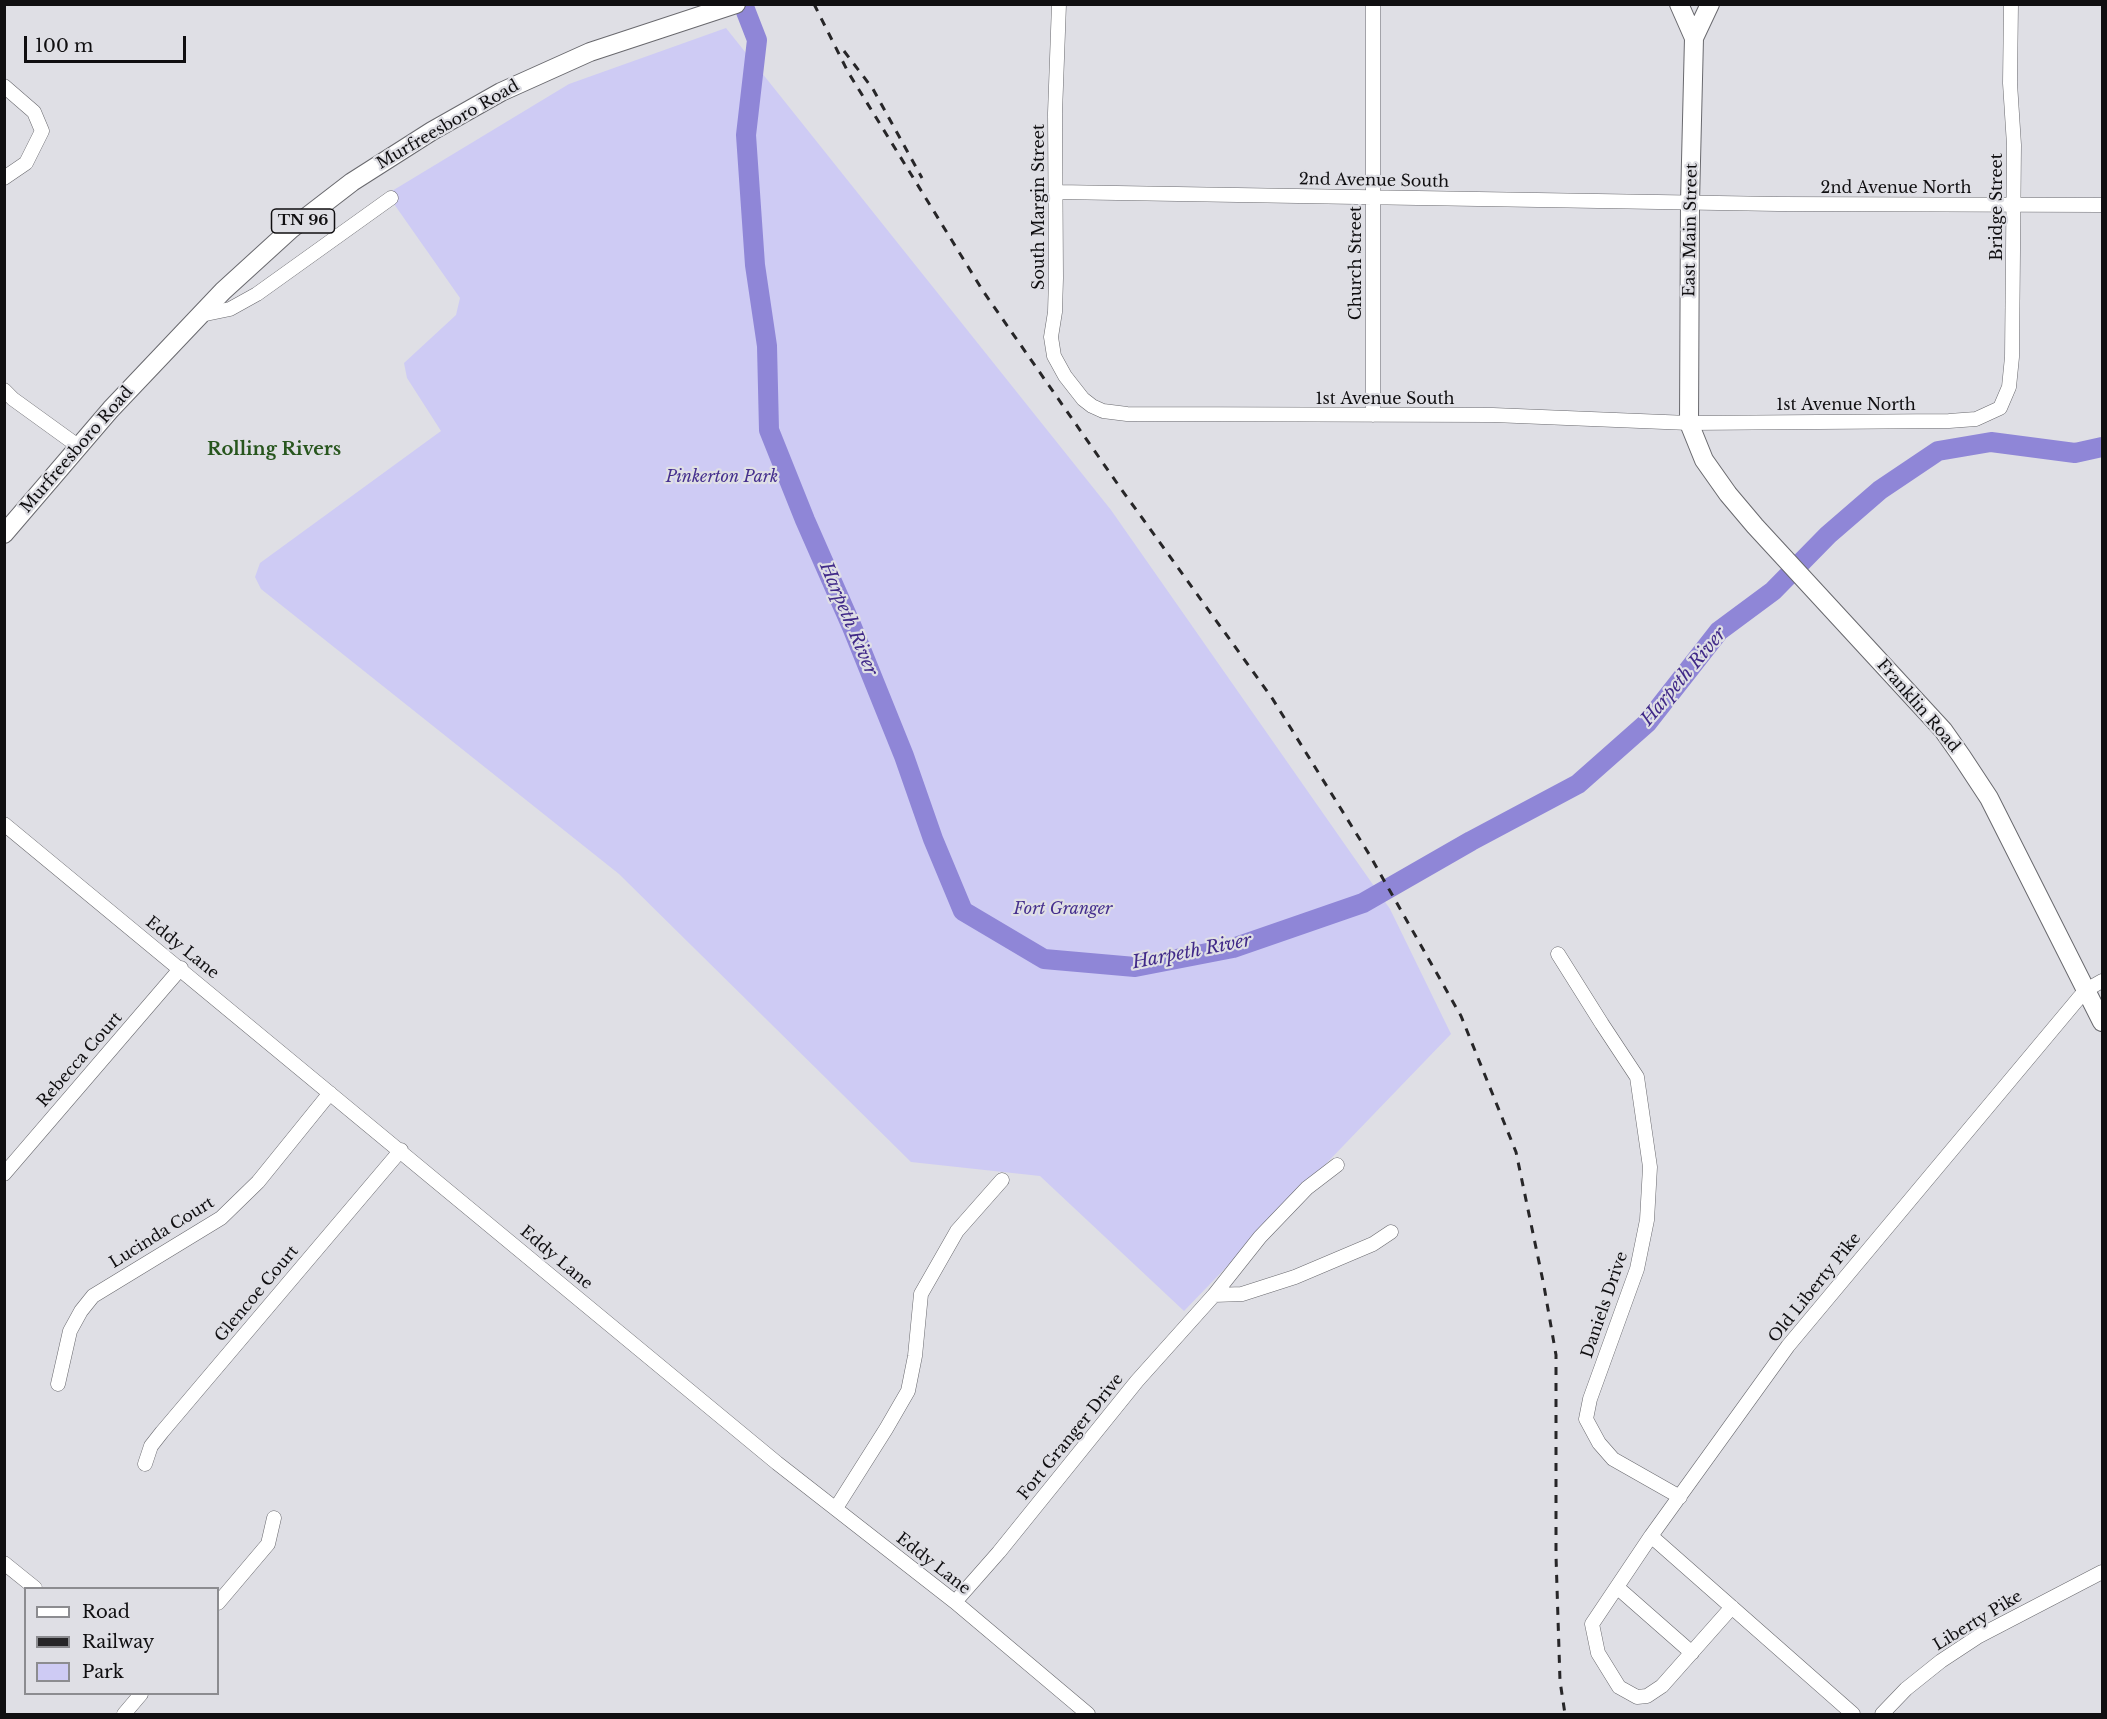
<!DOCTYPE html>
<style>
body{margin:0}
#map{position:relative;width:2107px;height:1719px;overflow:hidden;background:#dfdfe5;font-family:"Libre Baskerville",serif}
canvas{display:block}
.frame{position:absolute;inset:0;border:6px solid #100f11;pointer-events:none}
.legend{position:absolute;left:24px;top:1587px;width:195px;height:108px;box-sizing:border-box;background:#dfdfe5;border:2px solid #8c8c90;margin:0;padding:8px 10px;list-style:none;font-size:18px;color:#100f11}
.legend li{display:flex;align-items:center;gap:12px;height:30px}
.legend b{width:30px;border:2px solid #8c8c90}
.scale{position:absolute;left:24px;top:36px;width:162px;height:27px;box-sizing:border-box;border:3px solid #100f11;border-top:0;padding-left:8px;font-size:18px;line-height:21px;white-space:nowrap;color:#100f11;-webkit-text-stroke:4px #dfdfe5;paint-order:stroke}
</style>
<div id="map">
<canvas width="2107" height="1719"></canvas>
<div class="frame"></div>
<ul class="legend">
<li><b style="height:8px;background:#fff"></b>Road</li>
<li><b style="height:8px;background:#272628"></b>Railway</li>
<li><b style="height:16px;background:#cecbf4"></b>Park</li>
</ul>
<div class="scale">100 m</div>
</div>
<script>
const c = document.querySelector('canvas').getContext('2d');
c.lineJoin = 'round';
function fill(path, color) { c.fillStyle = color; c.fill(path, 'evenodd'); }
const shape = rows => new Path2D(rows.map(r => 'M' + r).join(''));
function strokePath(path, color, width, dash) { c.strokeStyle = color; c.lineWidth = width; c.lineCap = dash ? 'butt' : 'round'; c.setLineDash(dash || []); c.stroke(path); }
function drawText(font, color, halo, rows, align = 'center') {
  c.font = font + ' "Libre Baskerville",serif'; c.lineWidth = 4.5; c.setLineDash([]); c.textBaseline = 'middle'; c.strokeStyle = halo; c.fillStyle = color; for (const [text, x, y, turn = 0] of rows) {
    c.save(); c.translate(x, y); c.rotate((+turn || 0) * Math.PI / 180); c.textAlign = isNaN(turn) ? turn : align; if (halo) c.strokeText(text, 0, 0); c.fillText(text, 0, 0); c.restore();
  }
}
fill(shape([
 [726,28,1111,510,1390,909,1451,1034,1184,1311,1040,1176,911,1162,619,874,261,589,255,577,260,563,441,431,407,378,404,363,456,315,460,298,387,194,569,84]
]), '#cecbf4');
strokePath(shape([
 [743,4,757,40,746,135,755,265,767,346,769,430,805,520,852,627,904,756,933,839,963,911,1044,959,1135,967,1233,948,1363,903,1471,841,1578,784,1647,723,1719,631,1773,591,1828,535,1880,490,1938,451,1991,442,2075,453,2102,447]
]), '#8f86d7', 20);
const minor = shape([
 [1059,4,1055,113,1056,278,1055,312,1051,337,1054,356,1065,376,1083,399,1092,406,1103,411,1127,414,1493,415,1689,423,1949,421,1976,419,2000,408,2009,387,2012,357,2014,145,2010,83,2011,4],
 [4,86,34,112,42,131,26,163,4,178],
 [1057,192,1778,204,2102,205],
 [201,315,230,309,257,294,391,198],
 [4,390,13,399,78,446],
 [1373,415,1373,4],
 [4,824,777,1463,955,1602,1088,1714],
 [1558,954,1602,1024,1637,1077,1650,1167,1647,1220,1637,1269,1590,1399,1586,1419,1599,1443,1613,1459,1680,1497],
 [4,1174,181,968],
 [1214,1295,1260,1237,1307,1188,1337,1165],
 [58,1384,70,1331,81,1311,93,1296,221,1218,258,1182,330,1093],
 [145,1464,151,1446,162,1432,401,1150],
 [836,1508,886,1429,908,1391,915,1356,921,1294,957,1231,1002,1180],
 [1651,1536,1853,1714],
 [4,1563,35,1588],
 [1618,1588,1692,1653],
 [955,1602,999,1552,1137,1381,1214,1295,1242,1294,1295,1277,1373,1244,1391,1232],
 [218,1603,268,1544,274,1518],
 [1732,1607,1662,1686,1647,1696,1637,1697,1619,1687,1598,1653,1592,1624,1651,1536,1788,1346,2078,999,2086,990,2102,981],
 [124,1714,141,1694],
 [1882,1714,1906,1689,1941,1661,1979,1636,2102,1572]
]);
const major = shape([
 [1679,4,1694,38],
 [1710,4,1694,38,1690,202,1689,423,1704,460,1728,494,1755,526,1943,730,1962,757,1989,798,2102,1022],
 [4,534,111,409,223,291,291,229,352,182,432,131,501,92,590,52,736,4]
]);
strokePath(minor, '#69696e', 15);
strokePath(major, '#69696e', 20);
strokePath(minor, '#fff', 14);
strokePath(major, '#fff', 18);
strokePath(shape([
 [814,4,848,72,983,291,1119,486,1272,698,1369,854,1461,1016,1516,1152,1544,1286,1556,1355,1556,1556,1560,1681,1565,1714],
 [844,51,873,89,922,178]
]), '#272628', 3, [8, 8]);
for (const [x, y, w] of [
 [303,221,63]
]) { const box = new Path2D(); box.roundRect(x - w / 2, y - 12, w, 24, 4.5); c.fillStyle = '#dfdfe5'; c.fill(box); strokePath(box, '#100f11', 1.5); }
drawText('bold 15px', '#100f11', null, [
 ["TN 96",303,221]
]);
drawText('16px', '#100f11', '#dfdfe5', [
 ["Murfreesboro Road",448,125,-30],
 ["2nd Avenue South",1374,181,1],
 ["2nd Avenue North",1896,188],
 ["South Margin Street",1039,207,-90],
 ["Bridge Street",1997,207,-90],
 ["East Main Street",1691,230,-89],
 ["Church Street",1356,263,-90],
 ["1st Avenue South",1385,399],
 ["1st Avenue North",1846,405],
 ["Murfreesboro Road",77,450,-49],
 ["Franklin Road",1918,706,49],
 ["Eddy Lane",182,948,39],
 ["Rebecca Court",80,1060,-49],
 ["Lucinda Court",162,1233,-32],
 ["Eddy Lane",556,1258,40],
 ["Old Liberty Pike",1815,1288,-51],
 ["Glencoe Court",257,1294,-50],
 ["Daniels Drive",1605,1305,-71],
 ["Fort Granger Drive",1071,1437,-51],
 ["Eddy Lane",933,1564,38],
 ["Liberty Pike",1978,1621,-31]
]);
drawText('italic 16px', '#452f8e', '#dfdfe5', [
 ["Pinkerton Park",722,477],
 ["Fort Granger",1063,909]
]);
drawText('bold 18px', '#28561e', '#dfdfe5', [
 ["Rolling Rivers",274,450]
]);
drawText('italic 18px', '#402988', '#dfdfe5', [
 ["Harpeth River",848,619,67],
 ["Harpeth River",1684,677,-50],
 ["Harpeth River",1192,952,-11]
]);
</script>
